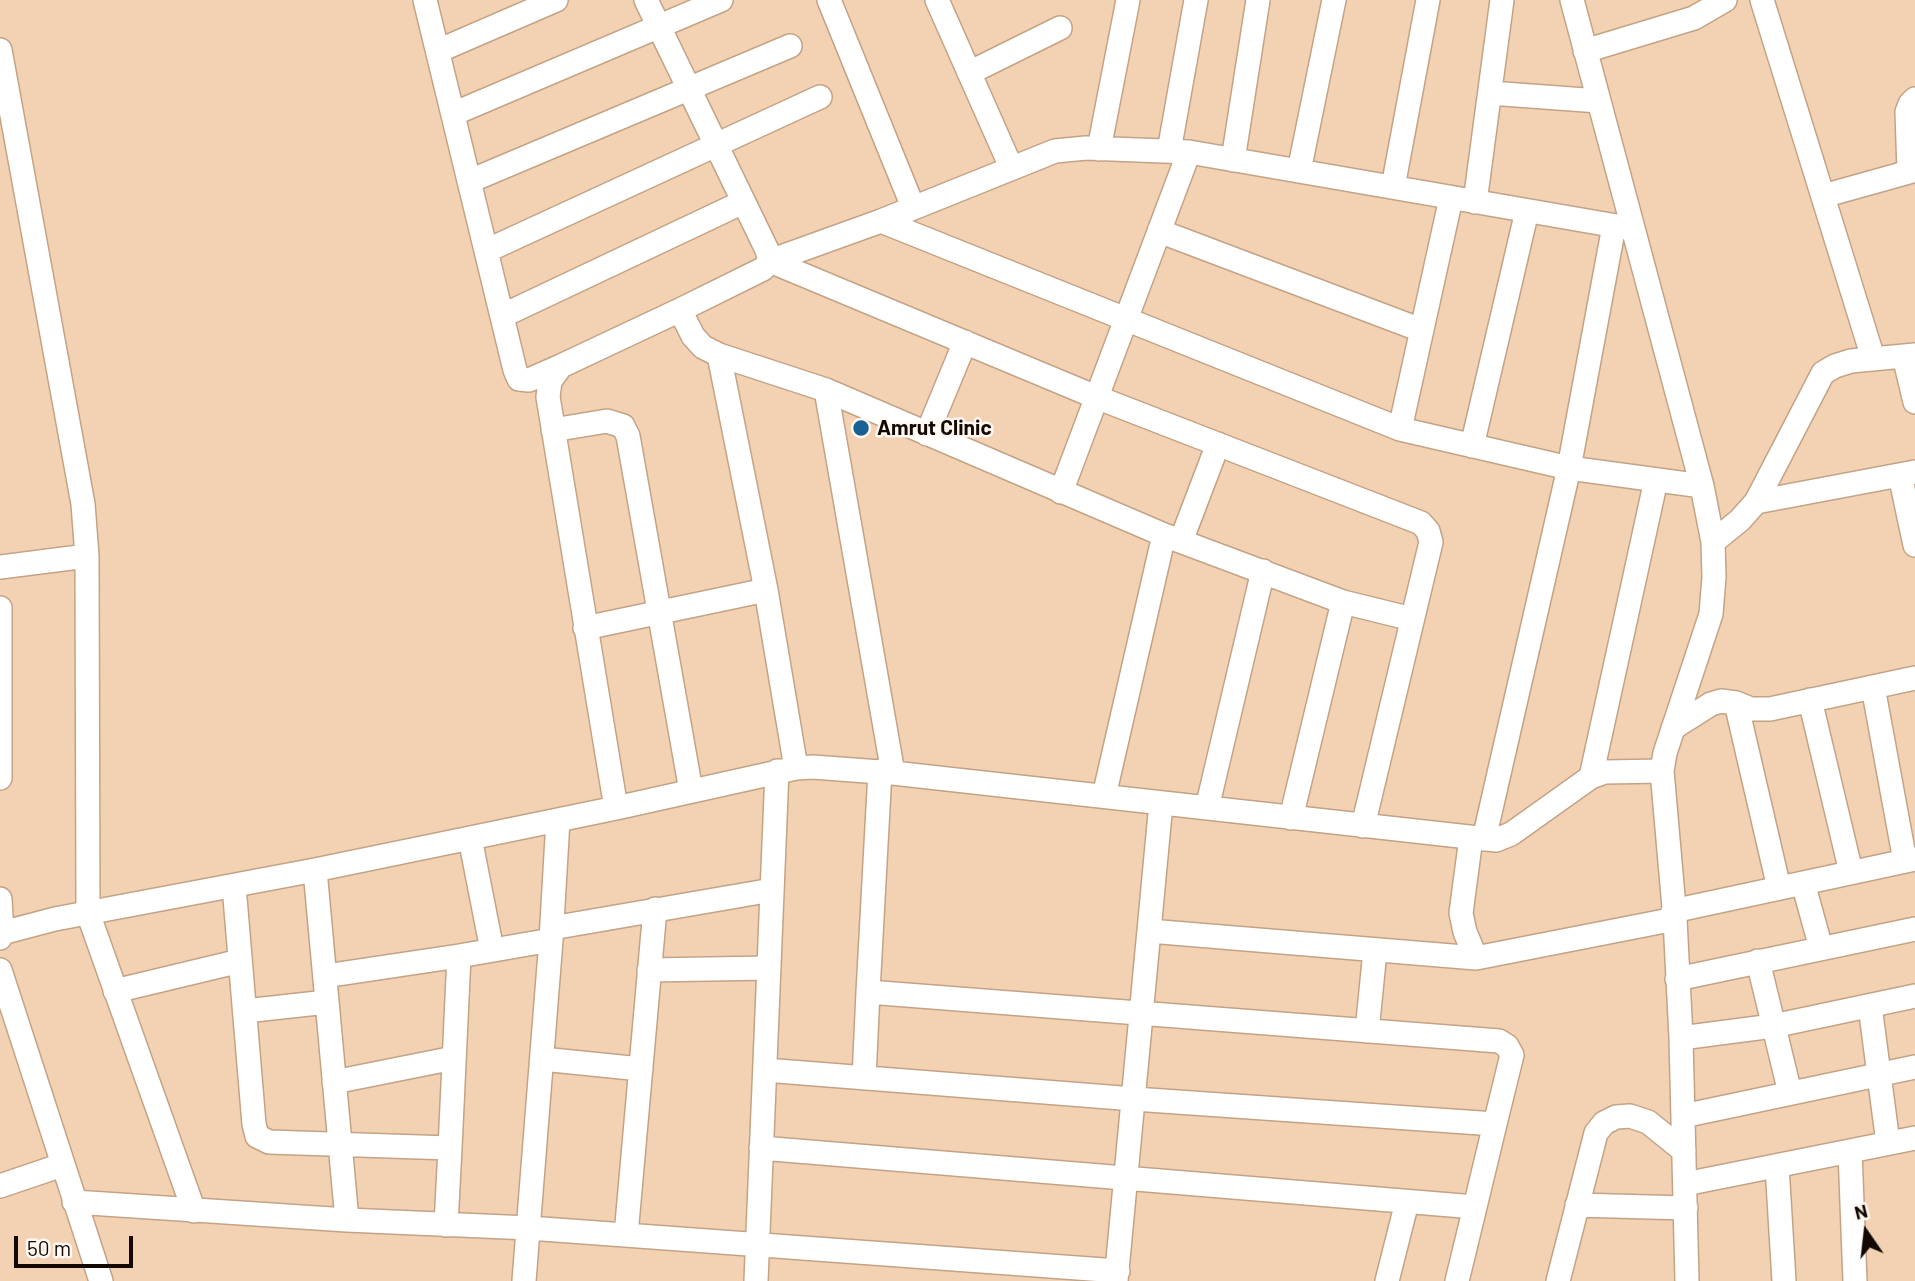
<!DOCTYPE html>
<style>
body{margin:0}
#map{position:relative;width:1915px;height:1281px;overflow:hidden;background:#f3d2b3;font-family:Barlow,sans-serif}
canvas{display:block}
.north{position:absolute;left:1831px;top:1197px;width:70px;height:70px;-webkit-text-stroke:5px #fff8f2;paint-order:stroke;rotate:346deg;font-size:19px;font-weight:700;line-height:28px;text-align:center;color:#140902}
.north::after{content:'';display:block;margin:auto;width:24px;height:32px;background:#140902;clip-path:polygon(50% 0,100% 100%,50% 72%,0 100%)}
.scale{position:absolute;left:14px;top:1236px;width:119px;height:32px;box-sizing:border-box;border:4px solid #140902;border-top:0;padding-left:9px;font-size:21px;line-height:24px;white-space:nowrap;color:#140902;-webkit-text-stroke:5px #fff8f2;paint-order:stroke}
</style>
<div id="map">
<canvas width="1915" height="1281"></canvas>
<div class="north">N</div>
<div class="scale">50 m</div>
</div>
<script>
const c = document.querySelector('canvas').getContext('2d');
c.lineJoin = 'round';
const shape = rows => new Path2D(rows.map(r => 'M' + r).join(''));
function strokePath(path, color, width, dash) { c.strokeStyle = color; c.lineWidth = width; c.lineCap = dash ? 'butt' : 'round'; c.setLineDash(dash || []); c.stroke(path); }
function drawText(font, color, halo, rows, align = 'center') {
  c.font = font + ' Barlow,sans-serif'; c.lineWidth = 5; c.setLineDash([]); c.textBaseline = 'middle'; c.strokeStyle = halo; c.fillStyle = color; for (const [text, x, y, turn = 0] of rows) {
    c.save(); c.translate(x, y); c.rotate((+turn || 0) * Math.PI / 180); c.textAlign = isNaN(turn) ? turn : align; if (halo) c.strokeText(text, 0, 0); c.fillText(text, 0, 0); c.restore();
  }
}
const minor = shape([
 [425,0,515,370,519,379,529,380,561,366],
 [829,0,913,207],
 [937,0,1011,167],
 [1572,0,1702,486,1713,542,1714,577,1711,614,1665,753,1662,771,1675,919,1681,1038,1687,1281],
 [1762,0,1873,358],
 [0,50,83,504,87,556],
 [438,51,556,0],
 [1585,51,1694,18,1725,0],
 [969,73,1060,28],
 [1490,93,1599,101],
 [453,114,721,0],
 [1099,149,1128,0],
 [1169,151,1196,0],
 [1233,160,1258,0],
 [1299,171,1334,0],
 [470,181,790,46],
 [1393,187,1428,0],
 [1823,196,1909,172,1907,112,1910,104,1915,99],
 [1475,202,1502,0],
 [881,221,1055,151,1086,148,1189,152],
 [1159,231,1421,330],
 [486,251,820,97],
 [770,261,881,221,1400,429,1569,468,1614,226],
 [770,261,1096,397,1421,523,1428,531,1431,542,1363,826],
 [680,310,693,336,703,347,719,355,826,390,1164,535,1343,602,1291,818],
 [502,316,743,202],
 [719,355,766,590,796,768],
 [1904,356,1915,402],
 [826,390,893,773],
 [1400,429,1451,198],
 [553,430,607,421,623,426,628,436,691,791],
 [927,434,965,342],
 [1472,446,1527,211],
 [1900,475,1915,545],
 [1061,492,1189,152,1628,228],
 [1756,502,1915,472],
 [1181,541,1218,444],
 [1713,542,1740,520,1756,502,1823,373,1835,366,1851,361,1915,355],
 [0,567,87,556,88,913,194,1211],
 [1343,602,1412,619],
 [0,608,0,778],
 [585,628,766,590],
 [1873,687,1905,861],
 [1810,700,1851,872],
 [1736,703,1779,888],
 [1673,728,1711,704,1721,701,1736,703,1751,709,1770,709,1915,678],
 [880,771,868,992,1499,1041,1507,1046,1512,1055,1495,1124],
 [1591,777,1656,480],
 [1104,796,1164,535],
 [616,808,548,397,550,381,561,366,680,310,763,269,770,261,767,250,646,0],
 [1207,808,1263,571],
 [470,838,492,950],
 [1471,838,1461,913,1465,932,1476,958],
 [1484,839,1569,468,1702,486],
 [315,870,347,1220],
 [1803,883,1821,948],
 [234,886,254,1124,257,1136,269,1142,450,1148,459,956,551,940,524,1281],
 [0,899,2,933,0,938],
 [1673,911,1915,859],
 [552,928,772,890],
 [1149,931,1476,958,1675,919],
 [2,933,55,919,315,870,616,808,796,768,813,767,893,773,1496,840,1511,834,1591,777,1605,772,1662,771],
 [551,940,558,820],
 [1758,961,1790,1093],
 [0,970,101,1281],
 [649,970,769,968],
 [325,976,459,956],
 [1677,979,1915,929],
 [115,991,240,961],
 [1870,1006,1888,1143],
 [245,1011,327,1002],
 [1367,1031,1375,951],
 [1681,1038,1773,1026,1915,996],
 [542,1059,641,1069],
 [765,1070,1134,1099,1495,1124,1475,1207],
 [864,1078,868,992],
 [334,1082,454,1058],
 [1683,1116,1915,1067],
 [761,1148,1475,1207,1457,1281],
 [1850,1151,1855,1281],
 [1777,1166,1784,1281],
 [1685,1184,1915,1138],
 [0,1186,62,1165],
 [74,1202,347,1220,529,1228,1118,1271],
 [1577,1205,1686,1208],
 [446,1225,450,1148],
 [626,1235,655,909],
 [756,1281,777,771],
 [1116,1281,1161,803],
 [1387,1281,1407,1202],
 [1558,1281,1596,1133,1604,1123,1616,1117,1630,1116,1648,1122,1684,1151]
]);
strokePath(minor, '#c3a386', 26);
strokePath(minor, '#fff', 23);
for (const [x, y, r, color] of [
 [861,428,9,"#176194"]
]) { const dot = new Path2D(); dot.arc(x, y, r, 0, 2 * Math.PI); c.fillStyle = color; c.fill(dot); strokePath(dot, '#fff8f2', 2.5); }
drawText('bold 21px', '#140902', '#fff8f2', [
 ["Amrut Clinic",877,428]
], 'left');
</script>
